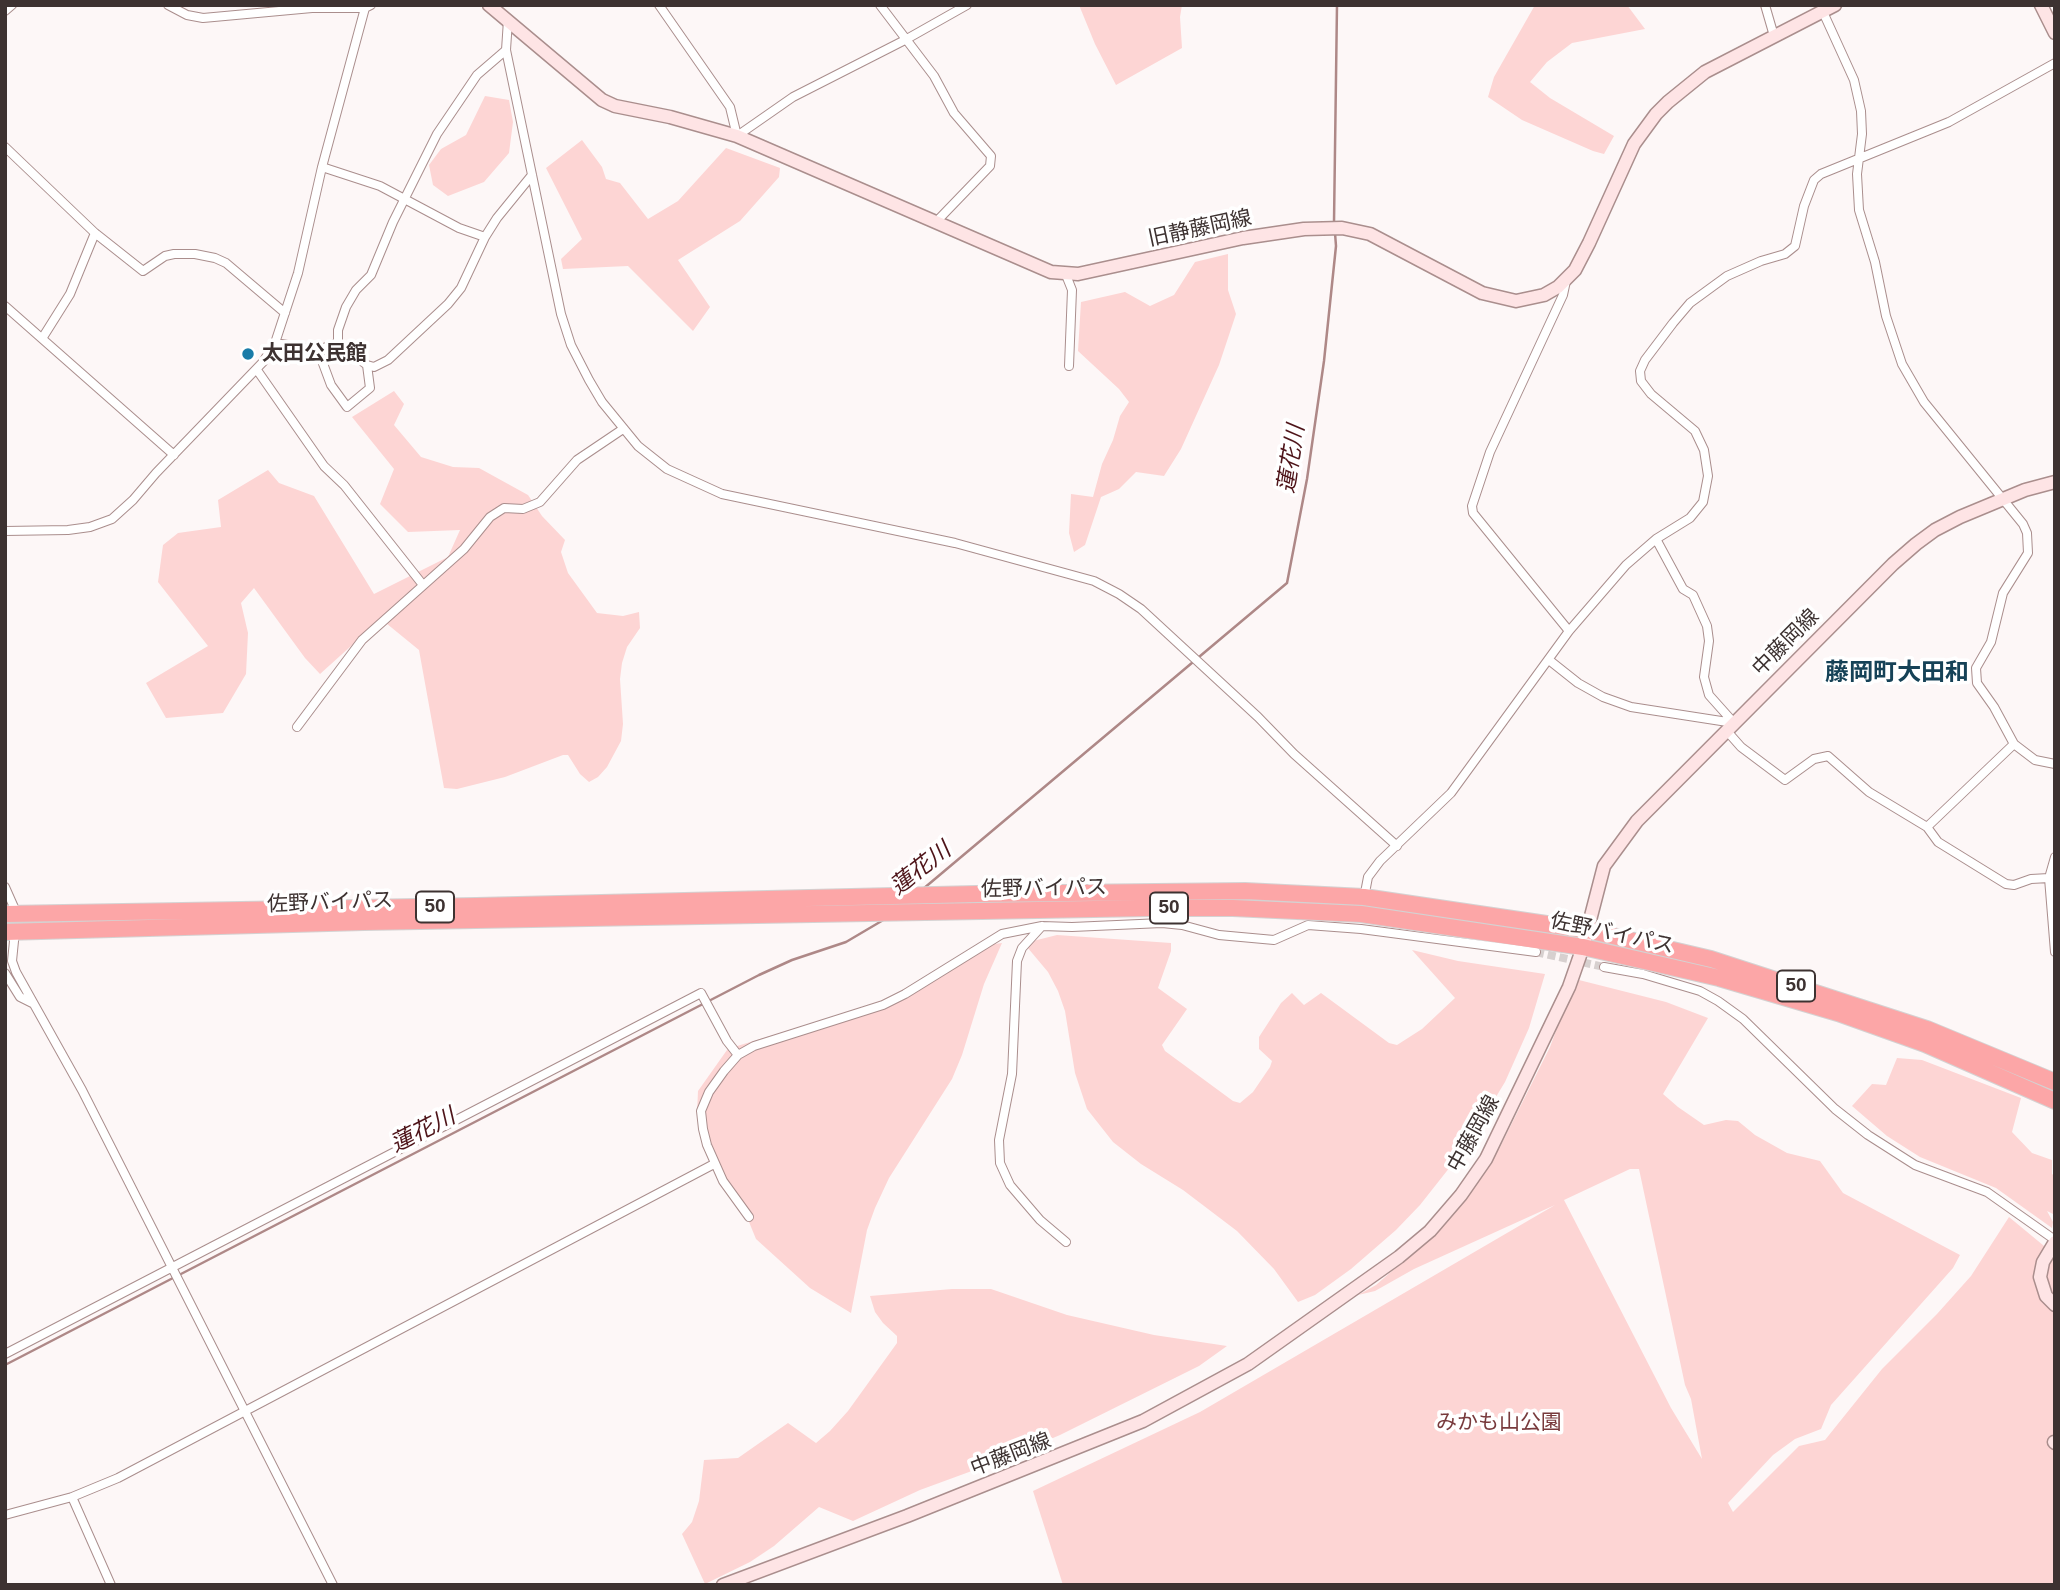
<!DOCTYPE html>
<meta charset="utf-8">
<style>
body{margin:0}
#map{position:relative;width:2060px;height:1590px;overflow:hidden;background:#fdf7f7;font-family:Arial,sans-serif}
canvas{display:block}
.frame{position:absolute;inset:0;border:7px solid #3d3231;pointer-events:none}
</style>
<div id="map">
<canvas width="2060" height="1590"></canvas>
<div class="frame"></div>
</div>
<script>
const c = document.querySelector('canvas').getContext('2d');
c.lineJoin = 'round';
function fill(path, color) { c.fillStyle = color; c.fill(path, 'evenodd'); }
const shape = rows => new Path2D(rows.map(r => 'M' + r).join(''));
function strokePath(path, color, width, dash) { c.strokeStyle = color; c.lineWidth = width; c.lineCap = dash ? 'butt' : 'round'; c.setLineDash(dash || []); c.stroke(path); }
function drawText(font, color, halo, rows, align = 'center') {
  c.font = font + ' Arial,"Noto Sans JP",sans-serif'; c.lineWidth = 7; c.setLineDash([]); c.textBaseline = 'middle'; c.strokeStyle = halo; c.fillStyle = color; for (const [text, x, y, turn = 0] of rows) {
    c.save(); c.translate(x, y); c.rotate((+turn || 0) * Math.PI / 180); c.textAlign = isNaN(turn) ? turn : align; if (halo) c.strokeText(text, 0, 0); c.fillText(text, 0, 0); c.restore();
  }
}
fill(shape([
 [1079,5,1182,5,1180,17,1182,48,1116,85,1095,44],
 [1535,5,1627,5,1645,29,1572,43,1547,62,1530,82,1550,98,1614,136,1604,154,1593,151,1522,120,1488,97,1494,77],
 [485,96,509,100,513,122,509,153,484,182,448,196,433,185,429,165,441,149,466,135],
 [582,140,602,167,606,179,620,183,648,219,678,201,726,148,780,168,779,177,740,221,678,260,710,307,693,331,628,266,563,269,561,259,582,239,546,168],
 [1228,254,1228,290,1236,314,1219,365,1181,449,1164,476,1136,472,1119,489,1101,497,1085,545,1074,552,1069,533,1071,494,1093,497,1102,464,1113,440,1120,416,1129,402,1119,389,1078,351,1081,302,1125,292,1150,306,1174,295,1195,262],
 [394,391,404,404,394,425,421,457,453,467,479,468,528,495,542,516,565,540,561,552,568,573,597,613,623,616,639,612,640,628,627,647,622,663,620,679,623,724,621,741,607,767,598,777,589,782,580,774,568,755,563,755,505,777,457,789,444,788,419,650,381,619,320,674,305,658,254,588,241,603,248,633,246,674,223,713,166,718,146,683,208,646,158,582,163,545,178,533,221,527,218,500,268,470,279,483,314,496,374,594,448,557,460,530,408,532,380,504,394,469,352,417],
 [1057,935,1171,943,1171,951,1158,988,1187,1009,1162,1045,1165,1051,1233,1101,1240,1103,1253,1092,1270,1067,1272,1061,1259,1049,1259,1037,1281,1003,1292,993,1304,1005,1321,993,1389,1043,1397,1045,1422,1029,1455,998,1412,950,1458,961,1545,974,1529,1028,1505,1082,1465,1148,1420,1205,1396,1230,1351,1269,1315,1295,1298,1302,1274,1269,1237,1231,1183,1190,1141,1164,1113,1142,1087,1109,1075,1073,1065,1011,1058,991,1048,972,1027,947,1033,941],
 [1002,943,984,984,962,1055,952,1079,889,1178,875,1208,867,1230,851,1313,810,1288,756,1239,749,1222,703,1133,697,1113,698,1091,727,1050,734,1047,871,1005,893,996,960,955,987,945],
 [1575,979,1666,1002,1708,1018,1663,1094,1678,1107,1704,1125,1726,1120,1738,1121,1755,1135,1787,1153,1820,1161,1843,1193,1960,1255,1953,1268,1831,1405,1821,1429,1795,1439,1773,1455,1728,1503,1733,1512,1799,1446,1825,1440,1882,1369,1937,1314,1971,1276,2009,1217,2055,1255,2055,1585,1063,1585,1033,1491,1200,1412,1555,1205,1414,1269,1375,1291,1358,1295,1376,1285,1409,1256,1460,1203,1499,1149,1550,1047],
 [1630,1169,1639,1169,1685,1385,1691,1399,1702,1459,1671,1408,1564,1200],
 [1897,1058,1922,1060,2021,1098,2012,1132,2032,1153,2052,1160,2052,1174,2055,1176,2053,1203,2055,1215,2047,1211,2053,1222,2052,1228,1996,1188,1920,1157,1887,1136,1852,1106,1872,1084,1886,1085],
 [952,1289,991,1289,1067,1315,1154,1335,1227,1346,1199,1366,1060,1435,999,1461,920,1490,853,1521,819,1507,774,1546,750,1562,705,1584,682,1534,692,1522,699,1501,704,1460,738,1458,788,1423,816,1443,830,1431,848,1411,897,1343,897,1336,883,1323,875,1312,870,1296]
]), '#fdd5d4');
strokePath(shape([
 [1334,222,1337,5],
 [923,889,1287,583,1307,479,1324,361,1336,246,1335,233],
 [179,1275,759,975,792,960,846,942,885,919],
 [5,1365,173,1278]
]), '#ae8887', 2.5);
strokePath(shape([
 [1536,952,1604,967]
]), '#d7d0cf', 8, [8, 4]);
const street = shape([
 [168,5,187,15,203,18,312,8,365,8],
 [659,5,730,107,737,136,793,97,905,40,967,5],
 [880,5,934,76,954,113,991,156,990,166,936,222],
 [1765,5,1774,36],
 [5,11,12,5],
 [1823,12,1854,80,1861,111,1862,134,1857,174,1859,210,1875,262,1886,316,1902,364,1924,402,2023,524,2027,533,2028,553,2003,593,1991,642,1976,668,1977,683,1994,707,2014,744,2035,760,2055,764],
 [508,20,506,50,561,314,571,345,589,380,602,402,638,446,667,469,722,494,955,543,1094,581,1119,594,1141,609,1258,717,1294,754,1397,846],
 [5,147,95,233,143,271,165,256,174,254,195,254,215,258,226,263,285,313],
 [322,167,380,186,459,228,485,237],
 [1066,275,1072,290,1069,366],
 [1566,281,1563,295,1490,452,1472,506,1473,513,1569,631],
 [5,306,174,455],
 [43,337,70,294,95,233],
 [275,343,318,350,331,385,347,407,370,388,367,365],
 [338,343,367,365,374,367,388,360,448,304,461,288,485,237,497,218,532,175],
 [318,350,338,343,338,330,346,307,356,290,371,275,393,222,437,134,477,75,506,50],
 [257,370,324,466,344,485,423,585],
 [5,531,68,530,90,527,112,519,133,500,156,473,263,362,275,343,298,273,322,167,365,8,371,5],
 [1656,539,1683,589,1693,595,1707,626,1709,641,1704,677,1709,695,1734,723],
 [1549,660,1578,683,1603,697,1631,707,1734,723],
 [297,727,362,640,464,549,490,517,504,508,523,509,540,502,577,460,623,429],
 [1726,730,1741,747,1785,780,1814,759,1828,756,1869,792,1927,827,1938,842,2006,884,2014,885,2031,879,2049,878],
 [1927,827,2014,744],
 [2055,857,2049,878,2055,952],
 [5,887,17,914],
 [1364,898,1368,877,1380,861,1451,793,1569,631,1626,565,1656,539,1690,518,1703,502,1708,476,1704,450,1695,431,1651,394,1641,381,1640,371,1645,360,1673,323,1690,303,1727,276,1761,261,1785,254,1795,246,1804,206,1814,180,1821,174,1949,122,2055,63],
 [1042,926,1022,948,1017,961,1012,1074,999,1140,1000,1163,1010,1185,1040,1220,1066,1242],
 [15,931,12,961,16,972,82,1090,333,1585],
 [1604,967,1643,974,1700,991,1718,1001,1743,1019,1835,1109,1868,1135,1915,1165,1987,1192,2055,1240],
 [5,973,20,997,32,1003],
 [749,1217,723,1181,707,1145,703,1129,701,1111,709,1092,724,1071,738,1055,754,1046,883,1005,905,994,1002,934,1042,926,1072,927,1162,923,1182,925,1219,935,1274,940,1308,925,1361,929,1536,952],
 [5,1354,701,993,727,1041,738,1055],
 [72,1497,111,1585],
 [5,1515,72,1497,118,1478,714,1164]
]);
const secondary = shape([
 [489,5,602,100,615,106,670,117,737,136,1051,272,1078,274,1243,238,1304,229,1342,228,1370,234,1482,293,1516,301,1544,295,1558,287,1575,270,1589,243,1634,144,1656,114,1668,102,1705,72,1835,5],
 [2041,5,2055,33],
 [2055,1242,2043,1262,2040,1277,2046,1296,2055,1305],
 [2054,1442,2055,1443],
 [723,1585,907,1516,1143,1421,1248,1364,1399,1257,1430,1231,1461,1195,1486,1159,1569,987,1583,947,1604,866,1637,821,1893,564,1916,544,1935,530,1960,517,2025,490,2055,482]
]);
const highway = shape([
 [5,914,476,906,976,894,1245,891,1364,897,1587,930,1711,959,1927,1029,2055,1082],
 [5,932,364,922,1150,908,1233,908,1361,914,1583,947,1719,978,1838,1013,1925,1044,2055,1101]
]);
strokePath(street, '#aa8e8d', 10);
strokePath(secondary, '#aa8e8d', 15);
strokePath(highway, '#d4d2d2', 18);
strokePath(street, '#fff', 8);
strokePath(secondary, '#fee4e5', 12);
strokePath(highway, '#fca6a7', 16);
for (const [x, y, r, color] of [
 [248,354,7,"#197ca8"]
]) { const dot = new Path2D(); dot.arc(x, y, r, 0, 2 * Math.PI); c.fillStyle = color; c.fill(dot); strokePath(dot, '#fff', 2.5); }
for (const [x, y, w] of [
 [435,907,38],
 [1169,908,38],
 [1796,986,38]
]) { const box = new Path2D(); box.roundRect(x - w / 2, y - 15.5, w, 31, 5); c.fillStyle = '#fff'; c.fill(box); strokePath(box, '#3d3231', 2); }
drawText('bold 19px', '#3d3231', null, [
 ["50",435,907],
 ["50",1169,908],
 ["50",1796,986]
]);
drawText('21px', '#3d3231', '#fff', [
 ["旧静藤岡線",1200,229,-12],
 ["中藤岡線",1786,643,-45],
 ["佐野バイパス",1044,889,-1],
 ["佐野バイパス",330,903,-2],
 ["佐野バイパス",1612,934,12],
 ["中藤岡線",1474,1134,-61],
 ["中藤岡線",1011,1455,-21]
]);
drawText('bold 21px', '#3d3231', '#fff', [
 ["太田公民館",262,354]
], 'left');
drawText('21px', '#783a3c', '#fff', [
 ["みかも山公園",1499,1423]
]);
drawText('italic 23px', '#4e1419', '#fff', [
 ["蓮花川",1292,459,-81],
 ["蓮花川",921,869,-38],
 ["蓮花川",423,1131,-27]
]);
drawText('bold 24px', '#164257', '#fff', [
 ["藤岡町大田和",1897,673]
]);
</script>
